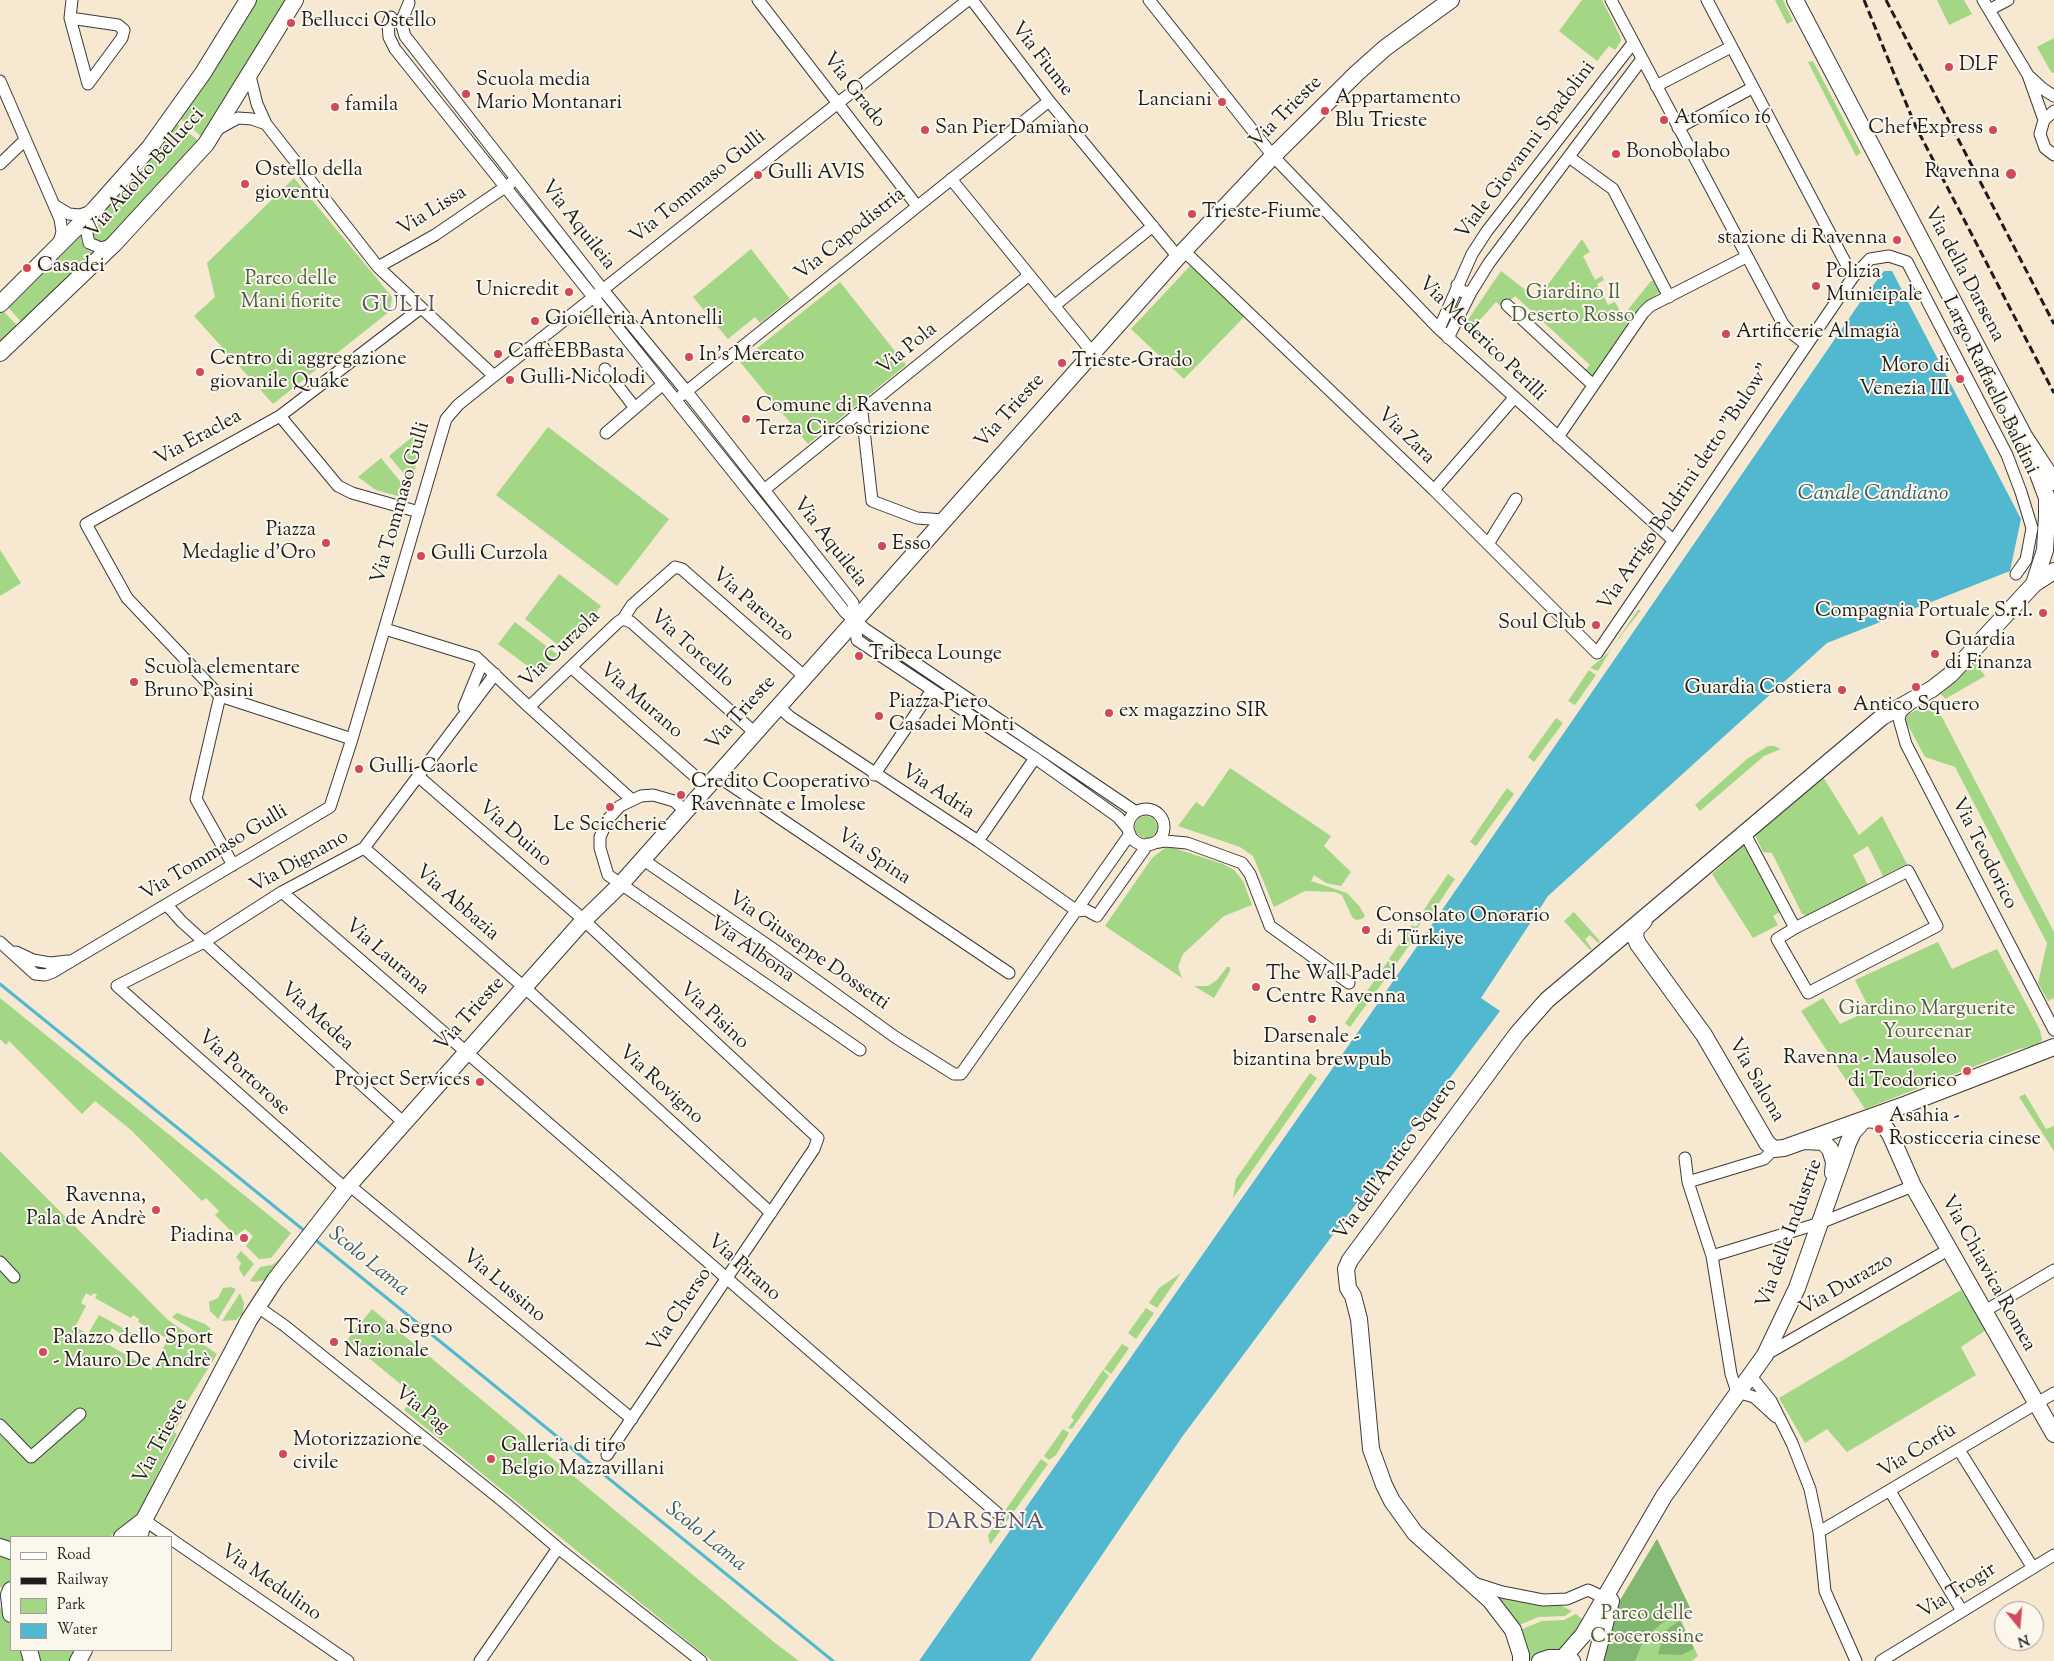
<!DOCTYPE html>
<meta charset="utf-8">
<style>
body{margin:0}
#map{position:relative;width:2054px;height:1661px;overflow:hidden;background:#f6e8d1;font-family:"Sorts Mill Goudy",serif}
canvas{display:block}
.legend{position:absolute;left:10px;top:1536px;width:162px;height:115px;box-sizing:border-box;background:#fbf7ec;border:1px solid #a29f99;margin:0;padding:6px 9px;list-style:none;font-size:15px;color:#1c1c1c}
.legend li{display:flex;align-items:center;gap:10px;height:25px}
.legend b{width:25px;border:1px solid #a29f99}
.north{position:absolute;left:1994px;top:1601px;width:50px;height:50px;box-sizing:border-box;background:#fbf7ec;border:1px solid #a29f99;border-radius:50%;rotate:163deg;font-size:14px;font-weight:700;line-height:20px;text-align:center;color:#1c1c1c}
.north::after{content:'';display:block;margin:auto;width:18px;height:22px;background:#d1495b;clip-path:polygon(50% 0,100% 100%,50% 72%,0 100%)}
</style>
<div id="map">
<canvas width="2054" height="1661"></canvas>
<ul class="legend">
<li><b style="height:6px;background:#fff"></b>Road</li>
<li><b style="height:6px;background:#1c1c1c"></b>Railway</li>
<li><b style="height:14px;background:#a3d685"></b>Park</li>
<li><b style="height:14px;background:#52b8d0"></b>Water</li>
</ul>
<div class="north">N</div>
</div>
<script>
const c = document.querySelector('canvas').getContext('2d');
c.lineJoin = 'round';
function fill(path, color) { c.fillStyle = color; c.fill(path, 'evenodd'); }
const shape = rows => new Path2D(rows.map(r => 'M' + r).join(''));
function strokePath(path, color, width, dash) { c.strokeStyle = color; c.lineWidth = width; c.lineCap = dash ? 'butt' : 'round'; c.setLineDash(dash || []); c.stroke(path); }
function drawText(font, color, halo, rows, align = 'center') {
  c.font = font + ' "Sorts Mill Goudy",serif'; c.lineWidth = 4; c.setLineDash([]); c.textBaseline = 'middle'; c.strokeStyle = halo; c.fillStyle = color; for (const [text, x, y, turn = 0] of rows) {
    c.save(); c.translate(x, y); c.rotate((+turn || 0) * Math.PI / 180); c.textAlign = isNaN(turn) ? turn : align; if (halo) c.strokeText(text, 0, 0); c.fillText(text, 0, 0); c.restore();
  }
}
fill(shape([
 [254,0,286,0,203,138,180,118],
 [1582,0,1602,0,1620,36,1621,41,1615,50,1609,46,1597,61,1559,31],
 [1775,0,1783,0,1793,21,1787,24],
 [1937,0,1964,0,1972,14,1949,25],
 [2054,38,2054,73,2051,72,2037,47],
 [1813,61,1861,153,1856,156,1808,62],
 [176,123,200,142,111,239,104,243,93,240,90,230,92,224,147,165,159,142],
 [294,178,392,297,390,311,273,404,194,316,215,297,207,263],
 [81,231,81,241,85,248,91,252,99,253,23,324,6,305],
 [1582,239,1590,252,1583,256,1595,280,1602,276,1604,280,1597,284,1608,305,1615,302,1620,311,1626,312,1651,281,1654,281,1660,292,1638,308,1593,375,1590,376,1584,371,1590,365,1515,296,1503,308,1496,302,1469,332,1466,328,1465,324,1501,271,1537,299],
 [751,249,790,299,760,323,755,317,728,339,693,297],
 [1190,266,1244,317,1184,379,1131,329],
 [840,282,906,365,808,444,740,362],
 [1,309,19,327,0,345,0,311],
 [429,423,411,482,389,456],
 [548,427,669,519,617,586,496,495],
 [381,458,404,486,401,497,376,490,358,477],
 [0,550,21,583,0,596],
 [559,574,601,606,566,651,525,619],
 [1638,610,1641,610,1613,646,1598,671,1590,668,1608,653],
 [515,622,558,655,541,676,498,644],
 [1975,662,1985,676,1945,699,1941,694],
 [1589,670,1596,675,1575,705,1568,701],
 [1933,700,2054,932,2054,998,2048,1001,2038,983,2047,943,1955,767,1925,757,1905,720,1908,715],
 [1556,718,1563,723,1534,762,1528,757],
 [1768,746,1774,746,1781,749,1764,756,1700,811,1695,805,1747,759],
 [1230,768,1331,836,1324,846,1351,872,1341,886,1326,883,1314,875,1311,881,1347,893,1360,907,1365,916,1362,919,1356,920,1352,917,1342,895,1335,892,1305,891,1274,907,1253,856,1240,847,1178,826,1196,802,1203,807],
 [1823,777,1859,835,1882,816,1907,864,1883,876,1868,846,1853,855,1868,885,1809,916,1802,914,1772,853,1763,852,1755,835],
 [1507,788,1514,794,1476,846,1470,842],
 '1135 827a11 11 0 1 1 22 0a11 11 0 1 1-22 0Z',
 [1745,844,1780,912,1773,916,1778,925,1753,938,1712,874],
 [1165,848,1174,848,1223,864,1234,870,1243,881,1252,905,1224,916,1183,954,1178,967,1182,978,1105,926,1152,858],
 [1448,874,1455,879,1430,916,1423,911],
 [1574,912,1600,941,1598,943,1590,935,1585,939,1592,949,1590,950,1564,921],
 [1424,916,1416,931,1418,933,1396,964,1389,959,1412,925,1416,927],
 [1938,942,1952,969,1997,949,2040,1030,2042,1040,2037,1045,2019,1049,1865,1109,1801,1011,1823,998,1840,1024,1870,1010,1855,980],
 [1388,961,1394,967,1350,1027,1345,1023],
 [1227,967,1230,967,1230,971,1214,998,1194,986,1208,986,1217,980],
 [0,998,291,1233,271,1258,259,1259,246,1246,253,1236,245,1229,236,1236,215,1215,219,1211,206,1198,202,1201,131,1130,95,1101,82,1114,9,1041,6,1045,0,1039],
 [1310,1073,1317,1078,1233,1198,1236,1179],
 [2025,1094,2046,1129,2054,1126,2054,1151,2019,1097],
 [0,1151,168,1320,217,1354,186,1404,188,1405,174,1432,177,1434,140,1510,131,1522,109,1537,11,1537,11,1546,0,1542],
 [86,1293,91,1296,94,1293,97,1295,95,1298,131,1318,133,1315,139,1319,138,1322,168,1339,151,1370,104,1342,112,1328,129,1339,132,1333,99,1315,88,1334,75,1327,86,1306,81,1303],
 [241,1251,254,1264,244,1277,239,1269,241,1263,236,1257],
 [281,1258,265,1280,255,1282,250,1281,260,1267,272,1265],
 [1181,1273,1157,1308,1149,1303,1159,1288],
 [231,1287,236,1289,218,1319,210,1311,209,1302,218,1298,223,1288],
 [1961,1290,1986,1330,1961,1347,1976,1375,1847,1452,1827,1429,1805,1443,1779,1398],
 [240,1293,244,1303,243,1313,236,1320,222,1321],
 [1146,1308,1154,1313,1136,1339,1128,1333],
 [372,1309,775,1643,799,1661,712,1661,404,1410,415,1396,347,1340],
 [177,1313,205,1324,211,1329,206,1338,172,1317],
 [1122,1344,1129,1348,1111,1374,1104,1369],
 [1103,1370,1109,1376,1072,1429,1068,1428,1074,1420,1071,1417],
 [1063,1429,1069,1433,1056,1455,1049,1460,1044,1456],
 [1041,1459,1048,1464,990,1545,988,1535],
 [1657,1539,1690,1608,1678,1614,1698,1656,1692,1661,1604,1661,1619,1602],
 [0,1554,11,1557,11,1576,6,1594,0,1586],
 [1488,1591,1508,1599,1560,1605,1572,1611,1565,1616,1538,1617,1517,1626],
 [0,1607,11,1626,11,1650,23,1650,27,1661,0,1661],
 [1576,1614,1583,1620,1582,1625,1563,1648,1526,1661,1520,1630,1542,1621,1564,1620],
 [33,1650,78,1650,73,1661,39,1661]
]), '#a3d685');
fill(shape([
 [1657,1539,1690,1608,1662,1623,1644,1639,1635,1661,1604,1661,1607,1641,1619,1602],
 [1680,1620,1694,1649,1681,1655,1658,1654,1665,1631]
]), '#82b772');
fill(shape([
 [1884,271,1892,271,2021,519,2010,571,1827,643,1548,896,1481,998,1500,1011,1182,1437,1030,1661,919,1661,1376,1006,1861,301]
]), '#52b8d0');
strokePath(shape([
 [0,984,306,1232],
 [313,1238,833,1661]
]), '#52b8d0', 3);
const street = shape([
 [758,0,917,206],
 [972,0,1049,101,1178,257],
 [1149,0,1273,156,1439,329,1673,540],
 [1611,0,1783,324,1790,332,1806,344],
 [1707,0,1853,277],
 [1983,0,2028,75,2044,120],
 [409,3,401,22,405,36,603,290,687,392,853,603,857,640,1035,758,1118,817,1128,829],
 [1989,10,2008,0],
 [391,17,388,24,389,37,395,49,845,612,865,629,1136,812],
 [70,18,118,25,124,30,122,38,88,84,70,18,72,0],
 [250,76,257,104,266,124,378,267,494,376],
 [2030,77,2043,89,2054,96],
 [0,81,60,219,62,232,58,246],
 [1656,86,1731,47],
 [2054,111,2044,120,2040,134,2045,148,2054,155],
 [1678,128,1752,88],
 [218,129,238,118,252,119,266,124],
 [1569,157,1613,189,1669,297],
 [0,164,25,140],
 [951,179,1092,352],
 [54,205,69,214,80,215,92,211],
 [94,217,86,229,89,243,101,248,111,245],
 [1184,251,1434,490,1597,653,1853,277,1870,259,1889,256,1907,262,2007,455,2021,492,2032,528,2026,560,2016,574],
 [378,267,435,235,511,183],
 [1457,285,1463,292,1471,292,1489,263,1642,59],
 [1507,305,1593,385],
 [1054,306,1153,226],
 [1439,329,1472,254,1487,231,1633,43],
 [1448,338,1471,292],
 [605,369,635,408],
 [682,395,1049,101],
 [862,412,872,501,917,518,943,520],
 [280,416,338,486,352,493,419,512],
 [606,433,663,384],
 [1558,437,1643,313,1650,306,1746,257],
 [764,490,1028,276],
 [1434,490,1514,398],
 [1488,544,1516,499],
 [623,619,631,622,754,732],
 [385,629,476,657,529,707,618,622,623,619,632,605,675,567,682,569,804,676],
 [571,667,706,786],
 [220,696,196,799,233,865],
 [1909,705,1901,712,1899,719,1906,744,2054,1030],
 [778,706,790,717,978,841,1077,911],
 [464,707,482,663],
 [529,707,632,800],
 [352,739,220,696,127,598,86,524,280,416,421,308],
 [716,775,1009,973],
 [874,775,932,690],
 [419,777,577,914,818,1138,814,1149,607,1455],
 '1128 827a18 18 0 1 1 36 0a18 18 0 1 1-36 0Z',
 [684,810,674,801,653,795,641,796,620,806,608,819,600,837,600,848,608,875,860,1050],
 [1745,834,1795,928,1777,939,1808,993,1937,926,1908,871,1795,928],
 [978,841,1035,758],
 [1153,843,1165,841,1187,843,1242,863,1250,874,1270,926,1349,983],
 [364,848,533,995,771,1213],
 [642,859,769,946,895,1037,954,1074,961,1074,1130,834],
 [282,892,997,1513],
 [167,905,181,921,403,1122],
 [1077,911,1086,910,1097,916,1148,844],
 [0,942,35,974,45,975,53,972,330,807,352,739,446,419,458,405,494,376,968,0],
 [16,952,33,960,50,963,68,961],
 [1685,1158,1688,1182,1712,1256,1731,1374,1737,1392,1754,1397,1776,1417],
 [1688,1182,1764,1159,1774,1149],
 [349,1185,632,1419],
 [346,1189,117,986,204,942,282,892,364,848,495,674],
 [1712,1256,1820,1223,1913,1186],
 [0,1262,14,1277],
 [258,1307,285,1326,505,1503,558,1548,701,1661],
 [1983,1312,2054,1270],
 [1765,1355,1948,1250],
 [1750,1375,1771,1401,1792,1443,1810,1489,1819,1532,1825,1591,1856,1661],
 [0,1425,31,1457,80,1414],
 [1959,1450,2033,1568],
 [1890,1491,1962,1611],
 [144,1520,169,1537],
 [1819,1532,2054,1393],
 [171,1539,348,1661],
 [1474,1583,1502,1592,1543,1600,1567,1599,1588,1590,1605,1598,1607,1605],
 [480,1661,558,1548],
 [1881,1661,2054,1555]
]);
const secondary = shape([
 [1795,0,2024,436,2054,482],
 [0,304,94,210,150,147,203,73,248,0],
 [0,353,114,244,206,144,295,0],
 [2034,584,2045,550,2047,516,2047,498,2035,466],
 [1644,921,1636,929,1635,937,1638,944,1704,1035,1767,1143,1774,1149,1784,1148,1907,1104,2054,1047],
 [1865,1119,1875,1120,1884,1126,1890,1134,1913,1186,2054,1434],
 [1805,1141,1823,1142,1830,1149,1834,1162,1833,1173],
 [122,1537,144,1520],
 [139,1537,144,1520,249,1320,275,1280,349,1185,583,921,620,885,1178,257,1273,156,1357,73,1385,48,1451,0],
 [0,1547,11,1551],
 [11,1590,9,1595,11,1614],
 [29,1650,32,1661],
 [1563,1658,1583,1635,1664,1496,1765,1355,1797,1288,1848,1143,1853,1132,1865,1119],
 [78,1661,84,1650],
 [1521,1661,1521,1655,1513,1630,1490,1600,1415,1533,1392,1501,1384,1485,1371,1449,1359,1319,1353,1296,1348,1288,1346,1269,1350,1260,1517,1034,1547,1000,1882,717,1932,689,1950,675,2034,584,2054,571],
 [1540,1661,1549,1658,1563,1658,1572,1661],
 [1595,1661,1611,1601]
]);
strokePath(street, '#3d3b37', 13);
strokePath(secondary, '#3d3b37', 18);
strokePath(street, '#fff', 11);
strokePath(secondary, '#fff', 16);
strokePath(shape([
 [1864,0,1915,125,2054,393],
 [1886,0,2054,324]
]), '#1c1c1c', 3, [8, 4]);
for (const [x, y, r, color] of [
 [291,23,5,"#d1495b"],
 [1949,67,5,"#d1495b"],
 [466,94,5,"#d1495b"],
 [1222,102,5,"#d1495b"],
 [335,107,5,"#d1495b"],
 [1325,111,5,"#d1495b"],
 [1664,120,5,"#d1495b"],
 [925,130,5,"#d1495b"],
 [1993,130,5,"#d1495b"],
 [1616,154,5,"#d1495b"],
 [2011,174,6,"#d1495b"],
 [758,175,5,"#d1495b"],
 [245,184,5,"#d1495b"],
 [1192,214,5,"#d1495b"],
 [1897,240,5,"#d1495b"],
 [27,268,5,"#d1495b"],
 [1816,286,5,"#d1495b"],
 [569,292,5,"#d1495b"],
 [535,321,5,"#d1495b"],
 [1726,334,5,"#d1495b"],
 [498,354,5,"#d1495b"],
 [689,357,5,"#d1495b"],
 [1062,363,5,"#d1495b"],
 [200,372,5,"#d1495b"],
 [1960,379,5,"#d1495b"],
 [510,380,5,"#d1495b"],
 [746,419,5,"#d1495b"],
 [326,543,5,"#d1495b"],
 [882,546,5,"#d1495b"],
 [421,556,5,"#d1495b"],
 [2043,613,5,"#d1495b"],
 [1596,625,5,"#d1495b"],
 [1935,654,5,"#d1495b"],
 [859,656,5,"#d1495b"],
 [134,682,5,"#d1495b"],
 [1916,687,5,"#d1495b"],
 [1842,690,5,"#d1495b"],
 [1109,713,5,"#d1495b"],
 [879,716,5,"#d1495b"],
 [359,769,5,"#d1495b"],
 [681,795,5,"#d1495b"],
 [610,807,5,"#d1495b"],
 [1366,930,5,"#d1495b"],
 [1256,987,5,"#d1495b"],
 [1312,1019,5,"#d1495b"],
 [1967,1071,5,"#d1495b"],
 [480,1082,5,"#d1495b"],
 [1879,1129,5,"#d1495b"],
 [156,1210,5,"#d1495b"],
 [244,1238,5,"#d1495b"],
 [334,1342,5,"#d1495b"],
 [43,1352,5,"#d1495b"],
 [283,1454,5,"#d1495b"],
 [491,1459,5,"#d1495b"]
]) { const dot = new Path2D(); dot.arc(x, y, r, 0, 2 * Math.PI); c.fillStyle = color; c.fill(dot); strokePath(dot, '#fbf7ec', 2); }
drawText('20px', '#1c1c1c', '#fbf7ec', [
 ["Bellucci Ostello",301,23],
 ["DLF",1959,67],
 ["Scuola media",476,82],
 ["Mario Montanari",476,105],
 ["Appartamento",1335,100],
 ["Blu Trieste",1335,123],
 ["Lanciani",1212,102,"right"],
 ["famila",345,107],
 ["Atomico 16",1674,120],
 ["San Pier Damiano",935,130],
 ["Chef Express",1983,130,"right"],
 ["Bonobolabo",1626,154],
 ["Ostello della",255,172],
 ["gioventù",255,195],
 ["Ravenna",2000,174,"right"],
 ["Gulli AVIS",768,175],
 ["Trieste-Fiume",1202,214],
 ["stazione di Ravenna",1887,240,"right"],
 ["Casadei",37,268],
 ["Polizia",1826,274],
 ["Municipale",1826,297],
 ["Unicredit",559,292,"right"],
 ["Gioielleria Antonelli",545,321],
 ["Artificerie Almagià",1736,334],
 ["CaffèEBBasta",508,354],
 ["In's Mercato",699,357],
 ["Centro di aggregazione",210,361],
 ["giovanile Quake",210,384],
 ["Trieste-Grado",1072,363],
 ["Moro di",1950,368,"right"],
 ["Venezia III",1950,391,"right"],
 ["Gulli-Nicolodi",520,380],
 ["Comune di Ravenna",756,408],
 ["Terza Circoscrizione",756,431],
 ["Piazza",316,532,"right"],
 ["Medaglie d'Oro",316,555,"right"],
 ["Esso",892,546],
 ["Gulli Curzola",431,556],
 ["Compagnia Portuale S.r.l.",2033,613,"right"],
 ["Soul Club",1586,625,"right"],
 ["Guardia",1945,642],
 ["di Finanza",1945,665],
 ["Tribeca Lounge",869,656],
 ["Scuola elementare",144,670],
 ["Bruno Pasini",144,693],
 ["Guardia Costiera",1832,690,"right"],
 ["Piazza Piero",889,704],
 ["Casadei Monti",889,727],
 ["Antico Squero",1916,707,"center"],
 ["ex magazzino SIR",1119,713],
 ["Gulli-Caorle",369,769],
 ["Credito Cooperativo",691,784],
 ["Ravennate e Imolese",691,807],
 ["Le Sciccherie",610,827,"center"],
 ["Consolato Onorario",1376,918],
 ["di Türkiye",1376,941],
 ["The Wall Padel",1266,976],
 ["Centre Ravenna",1266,999],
 ["Darsenale -",1312,1039,"center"],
 ["bizantina brewpub",1312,1062,"center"],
 ["Ravenna - Mausoleo",1957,1060,"right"],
 ["di Teodorico",1957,1083,"right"],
 ["Project Services",470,1082,"right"],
 ["Asahia -",1889,1118],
 ["Rosticceria cinese",1889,1141],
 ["Ravenna,",146,1198,"right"],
 ["Pala de Andrè",146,1221,"right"],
 ["Piadina",234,1238,"right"],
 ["Tiro a Segno",344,1330],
 ["Nazionale",344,1353],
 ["Palazzo dello Sport",53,1340],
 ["- Mauro De Andrè",53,1363],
 ["Motorizzazione",293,1442],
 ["civile",293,1465],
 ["Galleria di tiro",501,1448],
 ["Belgio Mazzavillani",501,1471]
], 'left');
drawText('20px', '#1c1c1c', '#fbf7ec', [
 ["Via Fiume",1041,60,52],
 ["Via Grado",853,91,52],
 ["Via Trieste",1287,113,-45],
 ["Viale Giovanni Spadolini",1527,151,-53],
 ["Via Adolfo Bellucci",146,174,-48],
 ["Via Tommaso Gulli",699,188,-39],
 ["Via Lissa",433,212,-32],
 ["Via Aquileia",577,226,52],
 ["Via Capodistria",851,235,-39],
 ["Via della Darsena",1963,275,62],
 ["Via Mederico Perilli",1481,340,44],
 ["Via Pola",908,350,-39],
 ["Largo Raffaello Baldini",1989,386,64],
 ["Via Trieste",1011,412,-48],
 ["Via Zara",1405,437,44],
 ["Via Eraclea",199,439,-29],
 ["Via Arrigo Boldrini detto \"Bulow\"",1686,488,-56],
 ["Via Tommaso Gulli",402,503,-74],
 ["Via Aquileia",829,543,52],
 ["Via Parenzo",752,606,41],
 ["Via Curzola",561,650,-44],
 ["Via Torcello",691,650,42],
 ["Via Murano",640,702,41],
 ["Via Trieste",742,714,-48],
 ["Via Adria",937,793,33],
 ["Via Duino",514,835,41],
 ["Via Tommaso Gulli",215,854,-31],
 ["Via Teodorico",1983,854,63],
 ["Via Spina",873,858,34],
 ["Via Dignano",300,863,-29],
 ["Via Abbazia",456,904,41],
 ["Via Albona",751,951,35],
 ["Via Giuseppe Dossetti",808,952,35],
 ["Via Laurana",386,958,41],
 ["Via Trieste",471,1015,-48],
 ["Via Pisino",713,1017,43],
 ["Via Medea",316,1018,42],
 ["Via Portorose",243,1074,42],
 ["Via Salona",1755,1081,60],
 ["Via Rovigno",660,1086,42],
 ["Via dell'Antico Squero",1397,1160,-54],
 ["Via delle Industrie",1791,1234,-70],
 ["Via Pirano",743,1269,41],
 ["Via Chiavica Romea",1987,1274,61],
 ["Via Durazzo",1847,1286,-30],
 ["Via Lussino",503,1287,40],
 ["Via Cherso",681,1311,-56],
 ["Via Pag",421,1411,39],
 ["Via Trieste",162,1442,-62],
 ["Via Corfù",1918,1452,-31],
 ["Via Medulino",270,1584,35],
 ["Via Trogir",1958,1592,-32]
]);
drawText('20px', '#4b5d41', '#fbf7ec', [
 ["Parco delle",291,281],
 ["Mani fiorite",291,304],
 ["Giardino Il",1573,295],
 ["Deserto Rosso",1573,318],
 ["Giardino Marguerite",1927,1011],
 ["Yourcenar",1927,1034],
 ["Parco delle",1647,1616],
 ["Crocerossine",1647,1639]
]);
drawText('italic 21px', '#325a64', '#fbf7ec', [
 ["Canale Candiano",1873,495],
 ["Scolo Lama",368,1263,39],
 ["Scolo Lama",705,1538,39]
]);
c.letterSpacing = '1px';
drawText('22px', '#5b516b', '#fbf7ec', [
 ["GULLI",399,307],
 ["DARSENA",986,1524]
]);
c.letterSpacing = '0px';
</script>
